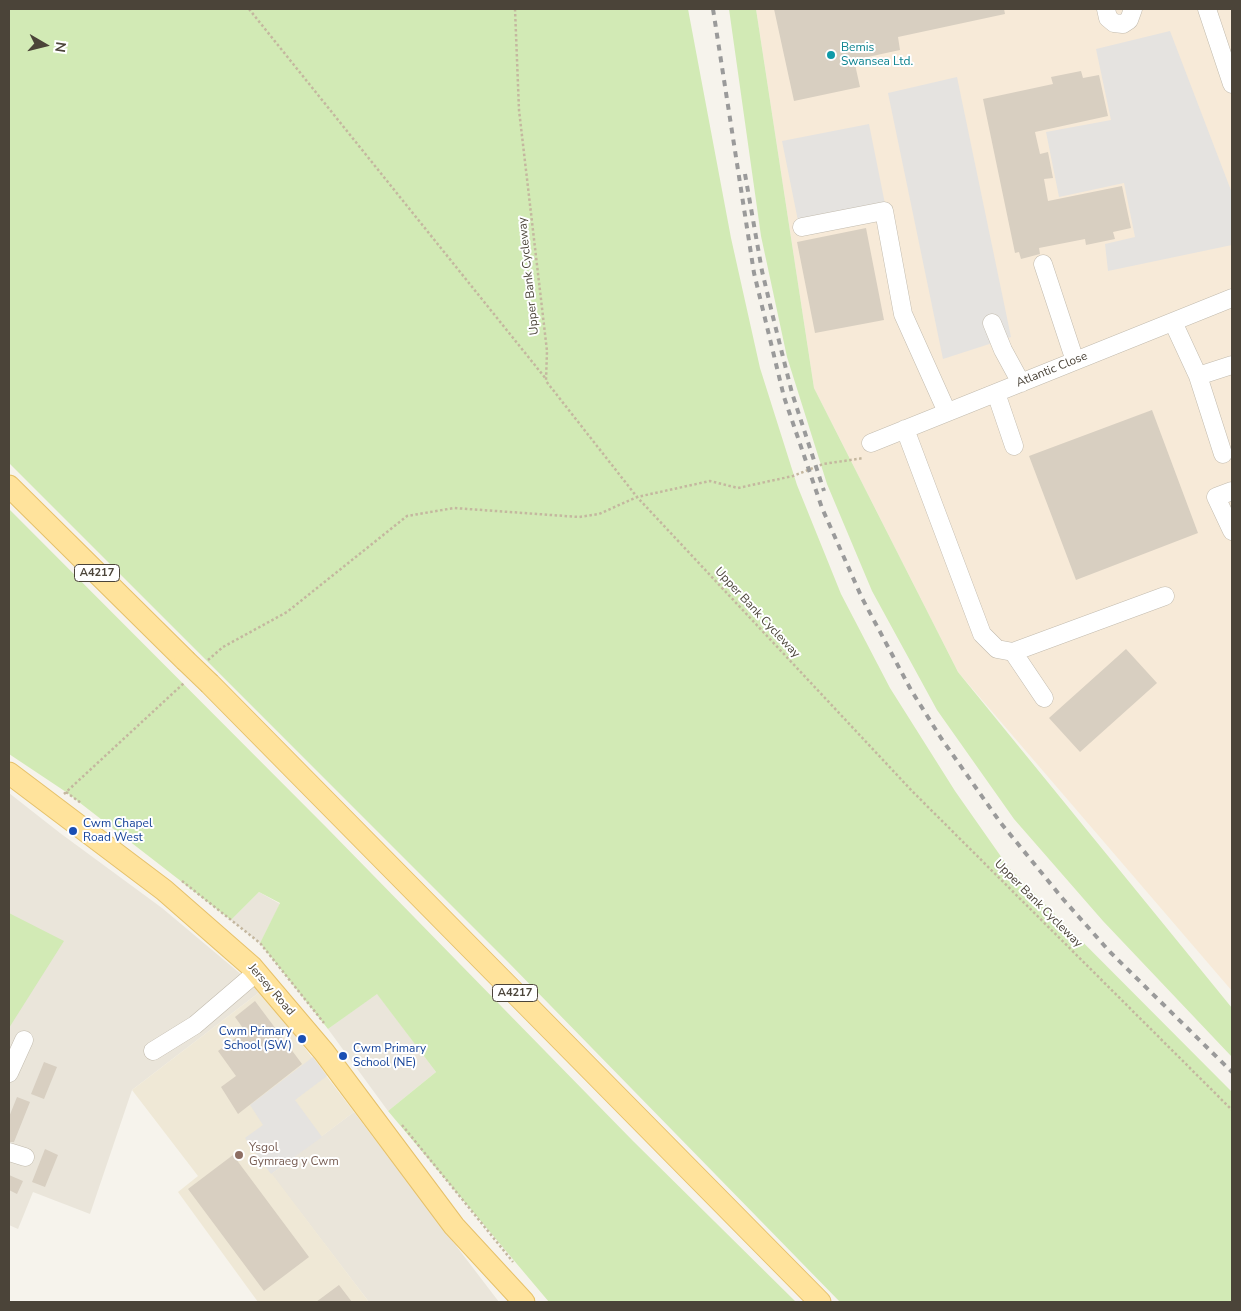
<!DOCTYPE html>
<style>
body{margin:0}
#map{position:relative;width:1241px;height:1311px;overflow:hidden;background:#f6f3ec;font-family:"Nunito Sans",sans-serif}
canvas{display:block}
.frame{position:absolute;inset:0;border:10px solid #4b4439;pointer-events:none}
.north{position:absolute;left:20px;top:20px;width:50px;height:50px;-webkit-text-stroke:4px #fff;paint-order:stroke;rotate:98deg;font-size:14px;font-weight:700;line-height:20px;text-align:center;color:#4b4439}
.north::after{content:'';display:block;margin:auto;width:18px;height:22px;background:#4b4439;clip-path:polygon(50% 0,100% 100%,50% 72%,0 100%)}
</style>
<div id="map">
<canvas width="1241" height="1311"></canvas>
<div class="frame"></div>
<div class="north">N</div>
</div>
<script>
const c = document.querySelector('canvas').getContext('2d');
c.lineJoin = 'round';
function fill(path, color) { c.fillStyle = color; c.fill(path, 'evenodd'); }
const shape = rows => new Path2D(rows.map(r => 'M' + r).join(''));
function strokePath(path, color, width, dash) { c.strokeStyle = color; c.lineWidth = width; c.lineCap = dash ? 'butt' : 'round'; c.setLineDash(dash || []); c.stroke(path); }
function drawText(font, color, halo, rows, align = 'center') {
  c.font = font + ' "Nunito Sans",sans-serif'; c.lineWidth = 4; c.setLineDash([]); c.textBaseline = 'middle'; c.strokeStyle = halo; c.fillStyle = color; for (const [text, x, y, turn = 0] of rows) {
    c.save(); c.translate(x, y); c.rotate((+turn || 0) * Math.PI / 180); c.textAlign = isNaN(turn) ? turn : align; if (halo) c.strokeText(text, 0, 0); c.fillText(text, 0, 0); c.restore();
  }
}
fill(shape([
 [9,793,60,833,162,908,261,991,132,1090,90,1214,33,1192,18,1229,9,1225],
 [259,892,280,904,260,943,231,920],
 [377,993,436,1072,388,1111,328,1029],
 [354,1112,499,1302,369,1302,271,1174]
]), '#eae5da');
fill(shape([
 [756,9,1232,9,1232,991,958,672,814,388]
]), '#f7ead8');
fill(shape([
 [261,991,354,1112,272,1174,369,1302,258,1302,178,1192,198,1176,132,1090]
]), '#efe8d6');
fill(shape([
 [9,9,688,9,731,238,760,368,797,485,841,594,890,688,955,791,1009,868,1232,1092,1232,1302,840,1302,508,962,9,463],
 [729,9,756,9,814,388,958,672,1232,1008,1232,1057,1103,921,1014,819,937,710,872,591,827,484,787,357,761,236],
 [9,509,327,828,633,1141,796,1302,549,1302,388,1111,436,1072,377,994,328,1029,260,943,280,903,259,892,231,920,66,792,9,754],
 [9,913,64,941,9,1028]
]), '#d2eab5');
fill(shape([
 [1170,31,1232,193,1232,245,1108,271,1105,244,1135,237,1124,183,1059,197,1046,132,1111,120,1096,49],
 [957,77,1011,337,943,359,888,93],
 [869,124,886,209,799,226,782,141],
 [313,1057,327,1076,295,1100,322,1137,271,1174,245,1138,263,1125,250,1105]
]), '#e5e3e0');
fill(shape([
 [774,9,1004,9,1005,14,898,37,900,50,854,60,860,87,794,101],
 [1081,71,1083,78,1099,75,1108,116,1035,132,1040,154,1048,152,1053,178,1044,179,1048,201,1122,186,1131,228,1113,232,1115,239,1086,245,1085,239,1039,248,1040,254,1021,259,1019,252,1015,253,983,99,1053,84,1051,77],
 [866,228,884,320,815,333,797,242],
 [1152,410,1198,533,1076,580,1029,456],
 [1126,649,1157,683,1080,752,1049,718],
 [255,1001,302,1064,238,1114,221,1087,236,1076,218,1051,245,1031,235,1017],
 [44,1062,57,1067,44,1099,31,1094],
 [17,1097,30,1102,14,1142,9,1142,9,1117],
 [45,1149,58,1155,45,1187,32,1182],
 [233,1155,309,1257,264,1291,188,1189],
 [9,1175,23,1181,17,1194,9,1190],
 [339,1285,352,1302,316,1302]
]), '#d8cfc1');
const minor = shape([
 [1106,9,1108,18,1114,23,1123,24,1129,20,1133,9],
 [1207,9,1232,84],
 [802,227,884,211,903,314,947,412],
 [1043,264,1075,361],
 [1173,322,1198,376,1223,454],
 [992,323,1003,350,1021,383],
 [1198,376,1232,365],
 [996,393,1014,446],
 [905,429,982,634,997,649,1013,652,1165,596],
 [871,443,1232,298],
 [1232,491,1216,497,1232,531],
 [1013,652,1044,698],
 [153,1051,195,1025,257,972],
 [9,1073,24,1040],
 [9,1152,25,1157]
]);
const major = shape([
 [9,486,185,660],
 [210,684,820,1302],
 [9,773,164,890,252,967,324,1052,454,1226,524,1302]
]);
strokePath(minor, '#c2bbae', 19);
strokePath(major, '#e6c16a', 23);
strokePath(shape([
 [249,9,546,379],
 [515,9,519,110,547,351,546,381,637,497,912,791,1232,1110],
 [208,660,223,647,287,612,407,516,454,508,579,517,599,514,637,497,710,481,738,488,793,476,823,464,864,458],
 [66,792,81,803],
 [64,794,184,683],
 [182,881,260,943,324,1023],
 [402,1125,513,1262]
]), '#c4b79f', 2.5, [2.5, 2.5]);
strokePath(minor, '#fff', 18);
strokePath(major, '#ffe39c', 21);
strokePath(shape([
 [713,9,754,273,784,397,822,508,862,598,911,690,941,738,1000,822,1063,899,1110,952,1232,1072],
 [745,174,762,271,774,321,792,393,824,491]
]), '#9a9a9a', 4, [6, 6]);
const majorBridge = shape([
 [185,660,210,684]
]);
strokePath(majorBridge, '#e6c16a', 23, []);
strokePath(majorBridge, '#ffe39c', 21);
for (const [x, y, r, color] of [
 [831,55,5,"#0f9aa8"],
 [73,831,5,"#1a4fb4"],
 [302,1039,5,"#1a4fb4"],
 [343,1056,5,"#1a4fb4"],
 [239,1155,5,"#8d6e63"]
]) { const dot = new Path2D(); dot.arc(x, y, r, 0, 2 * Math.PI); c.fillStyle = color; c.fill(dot); strokePath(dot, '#fff', 2); }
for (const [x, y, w] of [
 [97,573,45],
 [515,993,45]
]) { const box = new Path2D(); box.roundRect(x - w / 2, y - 8.5, w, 17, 4); c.fillStyle = '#fff'; c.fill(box); strokePath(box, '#4b4439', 1); }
drawText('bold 11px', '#4b4439', null, [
 ["A4217",97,573],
 ["A4217",515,993]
]);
drawText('12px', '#0d838f', '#fff', [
 ["Bemis",841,48],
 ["Swansea Ltd.",841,62]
], 'left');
drawText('12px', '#4b4439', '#fff', [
 ["Upper Bank Cycleway",529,276,-96],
 ["Atlantic Close",1052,370,-22],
 ["Upper Bank Cycleway",757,613,47],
 ["Upper Bank Cycleway",1038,904,45],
 ["Jersey Road",271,990,49]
]);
drawText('12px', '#164399', '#fff', [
 ["Cwm Chapel",83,824],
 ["Road West",83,838],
 ["Cwm Primary",292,1032,"right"],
 ["School (SW)",292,1046,"right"],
 ["Cwm Primary",353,1049],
 ["School (NE)",353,1063]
], 'left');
drawText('12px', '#785e54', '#fff', [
 ["Ysgol",249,1148],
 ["Gymraeg y Cwm",249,1162]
], 'left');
</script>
